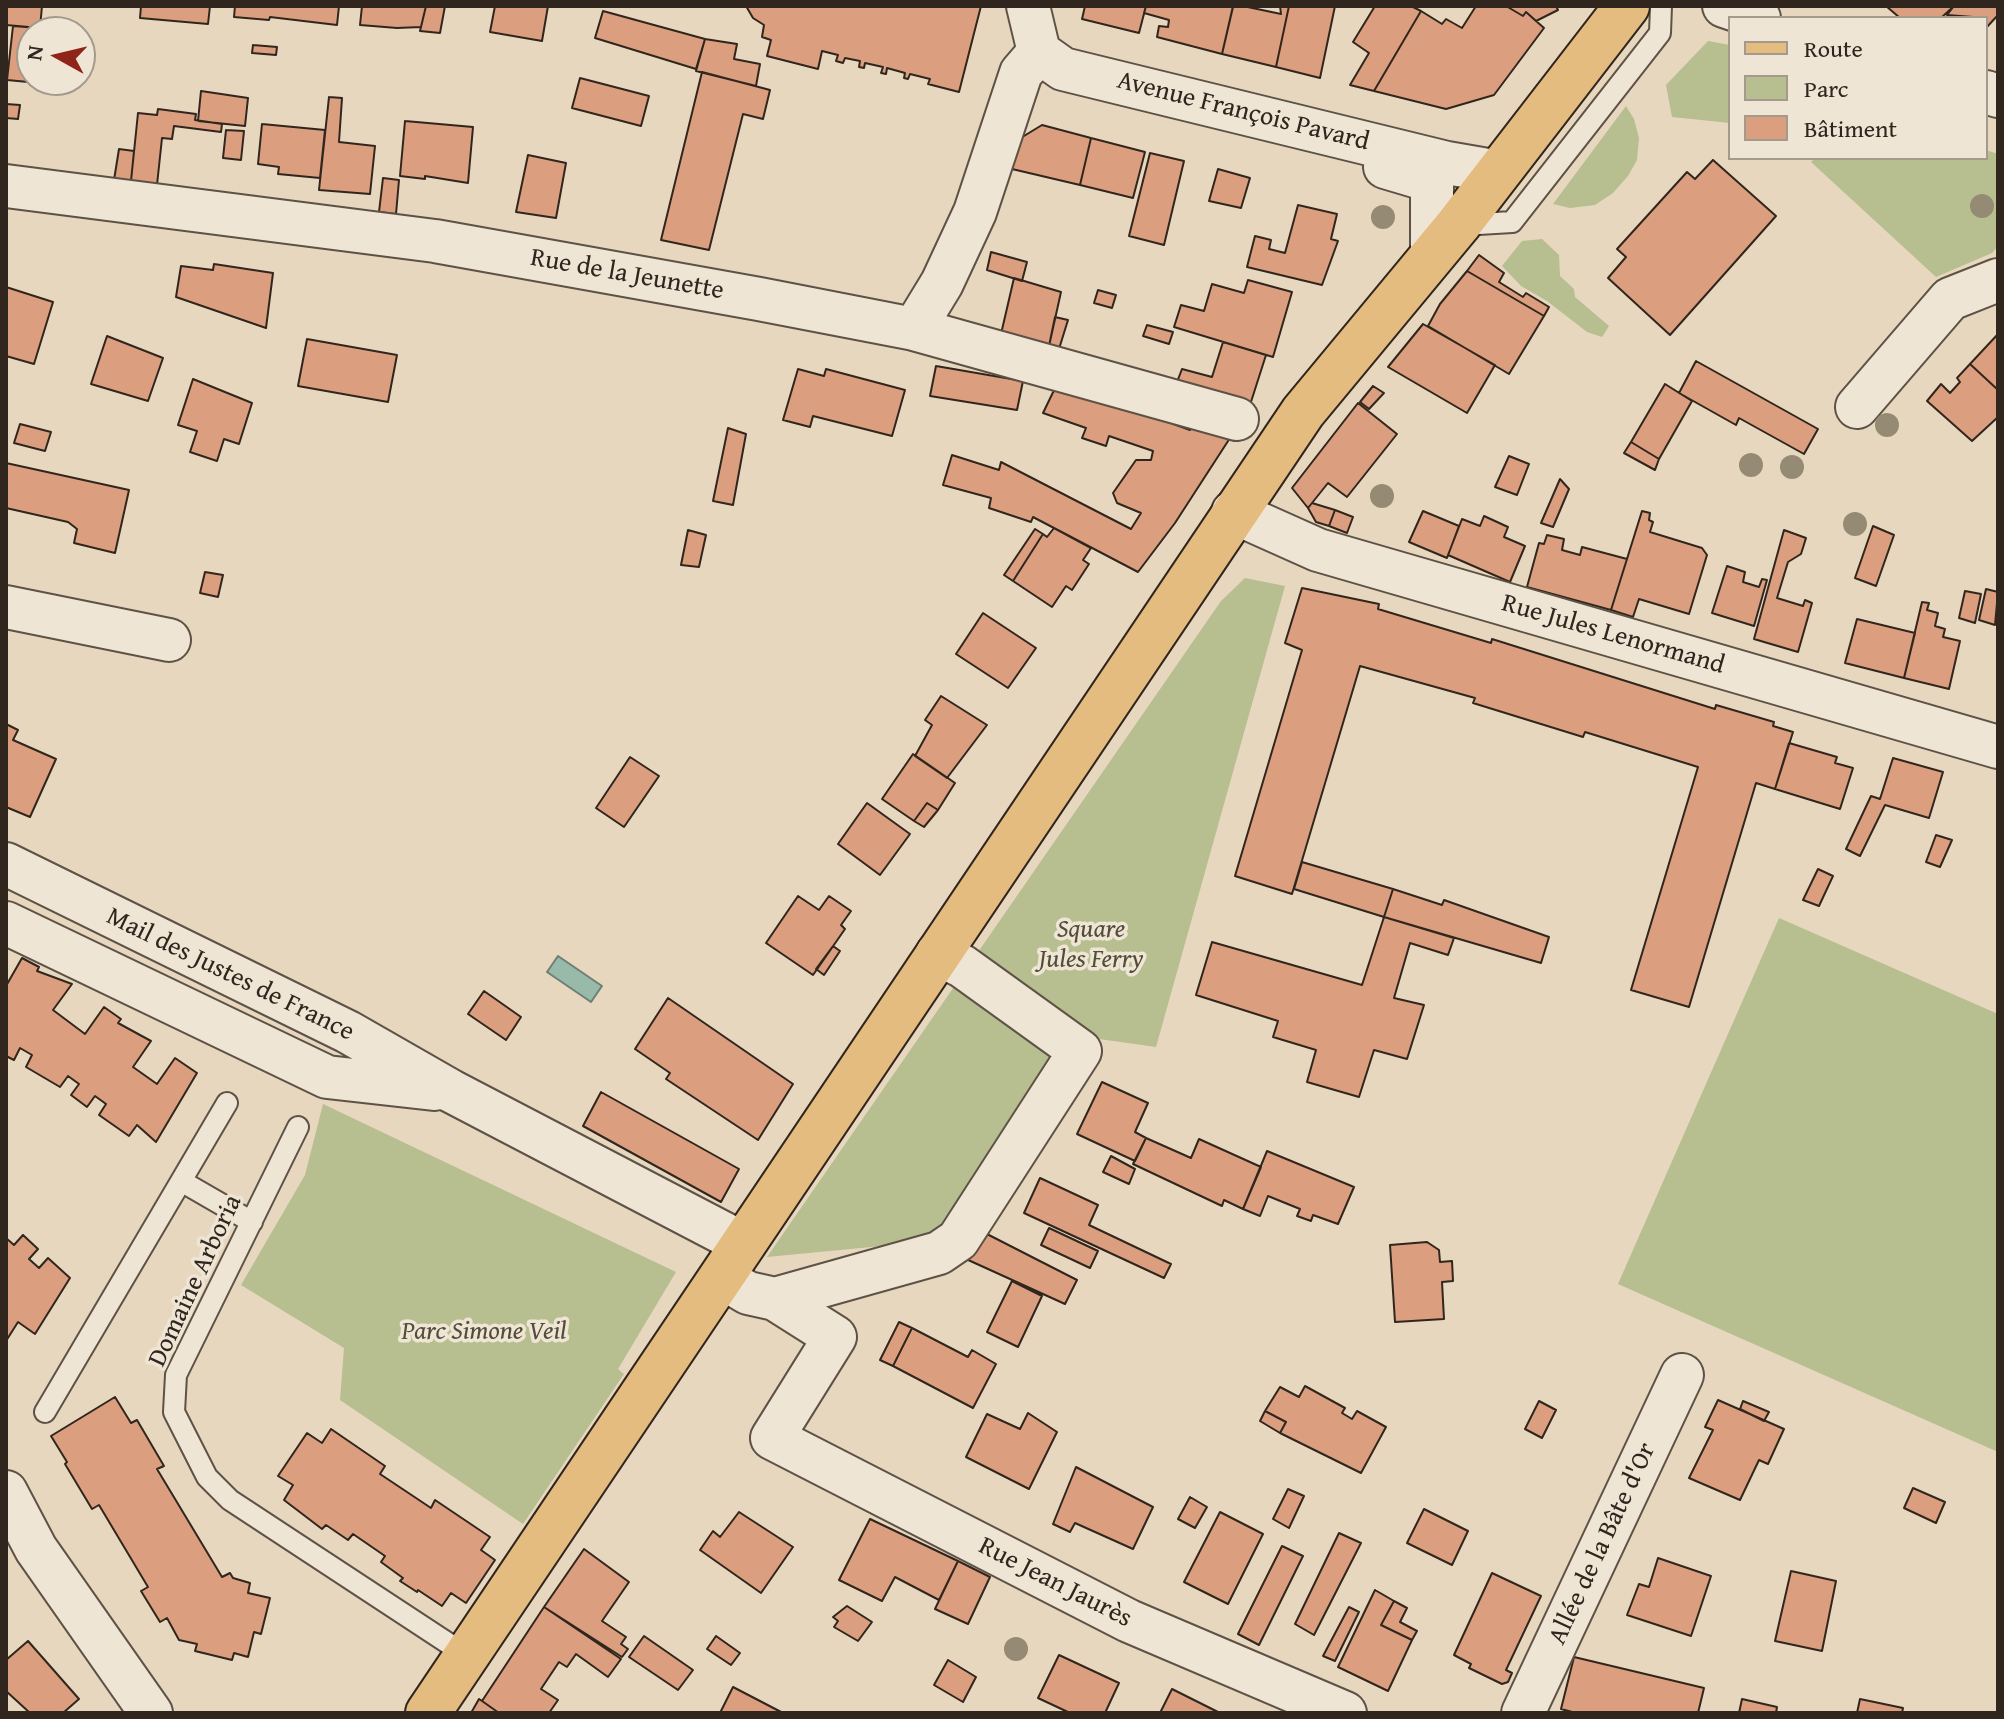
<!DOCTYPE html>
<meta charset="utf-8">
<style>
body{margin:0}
#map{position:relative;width:2004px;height:1719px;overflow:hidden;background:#e7d7be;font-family:"Gentium Book Plus",serif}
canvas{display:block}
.frame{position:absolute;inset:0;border:8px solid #31261e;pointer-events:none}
.legend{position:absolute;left:1728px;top:16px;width:260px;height:144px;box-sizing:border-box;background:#efe5d5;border:2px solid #a3998c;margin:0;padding:10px 14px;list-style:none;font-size:24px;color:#31261e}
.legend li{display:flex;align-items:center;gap:16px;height:40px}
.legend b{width:40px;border:2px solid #a3998c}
.north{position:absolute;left:16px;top:16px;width:80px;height:80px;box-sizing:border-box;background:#efe5d5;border:2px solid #a3998c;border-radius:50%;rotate:278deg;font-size:22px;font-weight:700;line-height:32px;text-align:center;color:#31261e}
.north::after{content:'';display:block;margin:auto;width:28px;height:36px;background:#8f2418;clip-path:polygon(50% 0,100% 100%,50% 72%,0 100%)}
</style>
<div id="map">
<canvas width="2004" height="1719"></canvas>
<div class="frame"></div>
<ul class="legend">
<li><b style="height:10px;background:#e4bc7f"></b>Route</li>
<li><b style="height:22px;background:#b7be90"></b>Parc</li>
<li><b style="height:22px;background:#db9e7e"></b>Bâtiment</li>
</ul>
<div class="north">N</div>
</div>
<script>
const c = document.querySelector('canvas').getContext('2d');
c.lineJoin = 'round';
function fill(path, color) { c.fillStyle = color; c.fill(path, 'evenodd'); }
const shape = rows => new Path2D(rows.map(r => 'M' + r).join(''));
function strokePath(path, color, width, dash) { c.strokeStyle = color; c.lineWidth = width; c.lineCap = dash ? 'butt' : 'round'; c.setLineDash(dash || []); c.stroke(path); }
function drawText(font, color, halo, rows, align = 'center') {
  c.font = font + ' "Gentium Book Plus",serif'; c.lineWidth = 7; c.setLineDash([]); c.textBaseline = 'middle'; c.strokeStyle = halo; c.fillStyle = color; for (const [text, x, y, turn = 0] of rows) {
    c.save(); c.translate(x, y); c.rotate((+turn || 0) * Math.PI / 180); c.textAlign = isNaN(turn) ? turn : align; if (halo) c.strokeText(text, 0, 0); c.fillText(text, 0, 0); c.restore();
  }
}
fill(shape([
 [1708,41,1730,45,1730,123,1672,117,1666,85],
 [1626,106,1634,119,1639,138,1637,160,1628,176,1613,193,1595,205,1570,208,1553,204],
 [1986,150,1998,154,1998,246,1992,253,1936,277,1811,162,1815,158,1986,158],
 [1542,239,1559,255,1560,276,1574,289,1575,297,1609,326,1602,337,1587,332,1547,301,1521,286,1502,266,1522,241],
 [1245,578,1285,586,1156,1047,1085,1037,934,1241,767,1257,1221,601],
 [1779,918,1998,1014,1998,1452,1618,1284],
 [323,1104,676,1272,618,1369,624,1374,523,1524,340,1400,344,1348,241,1285,305,1175]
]), '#b7be90');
const water = shape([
 [558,956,602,986,591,1002,547,972,558,956]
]);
fill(water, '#98baab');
strokePath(water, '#6f7f73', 2);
const building = shape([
 [6,6,42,6,40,28,6,25,6,6],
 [141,6,210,6,208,24,140,18,141,6],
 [235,6,339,6,337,25,270,17,269,20,234,17,235,6],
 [362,6,426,6,421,27,397,28,360,25,362,6],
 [426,6,445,6,440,33,420,31,426,6],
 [495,6,548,6,542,41,490,32,495,6],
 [981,6,959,92,928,84,930,79,910,74,908,79,904,78,905,73,887,68,886,74,881,73,883,67,865,63,864,68,859,67,860,61,845,58,843,63,836,61,838,55,822,51,818,69,767,56,771,40,762,37,764,25,753,18,746,6,981,6],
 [1085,6,1146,6,1139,33,1082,19,1085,6],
 [1146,6,1233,7,1222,54,1157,37,1159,26,1168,27,1169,20,1144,13,1146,6],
 [1243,6,1281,14,1280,6,1289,6,1276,67,1222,54,1233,6,1243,6],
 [1289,6,1335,6,1320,78,1276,67,1289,6],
 [1375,6,1411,6,1421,11,1374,91,1350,85,1369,53,1353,42,1375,6],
 [1476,6,1506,6,1523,16,1526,12,1544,28,1494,95,1446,109,1374,91,1421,11,1442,24,1446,19,1462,28,1476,6],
 [1506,6,1556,6,1558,10,1536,21,1526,12,1523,16,1506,6],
 [1886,6,1954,6,1941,18,1900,18,1886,6],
 [1954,6,1998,6,1998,15,1986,28,1986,18,1947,15,1954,6],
 [603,11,705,39,696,69,595,38,603,11],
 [13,26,65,30,32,32,32,80,61,80,60,85,7,80,13,26],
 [705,39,737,44,734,59,760,64,756,86,696,71,705,39],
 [253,45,277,47,276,55,252,53,253,45],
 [702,72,770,90,763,119,743,114,709,250,661,240,702,72],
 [580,78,649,96,641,126,572,108,580,78],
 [201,91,248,98,245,126,198,121,201,91],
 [329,97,342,98,339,142,375,146,370,194,319,190,329,97],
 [6,104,20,105,18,119,6,118,6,104],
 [158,109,196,114,195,120,222,124,221,132,174,126,172,139,162,138,157,185,131,181,138,113,157,115,158,109],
 [405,121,473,127,468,183,425,176,425,179,400,176,405,121],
 [262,124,325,130,320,178,278,174,279,167,258,164,262,124],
 [1042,125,1091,138,1080,185,1012,169,1019,139,1042,125],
 [226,130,244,131,241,160,223,158,226,130],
 [1091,138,1145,152,1133,198,1080,185,1091,138],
 [119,149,134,151,131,181,114,180,119,149],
 [1150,153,1184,161,1164,245,1129,236,1150,153],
 [528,155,566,163,556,218,516,212,528,155],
 [1713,160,1776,216,1670,335,1608,278,1626,257,1617,249,1687,172,1695,179,1713,160],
 [1218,169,1250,178,1241,208,1209,201,1218,169],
 [383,178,399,180,396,214,379,212,383,178],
 [1298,205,1337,214,1331,239,1338,241,1322,285,1247,267,1255,236,1271,240,1269,249,1285,253,1298,205],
 [991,252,1027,262,1022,281,987,270,991,252],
 [1479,255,1504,273,1499,282,1523,297,1526,293,1549,307,1544,316,1467,271,1479,255],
 [214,264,273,273,266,328,176,297,181,266,213,270,214,264],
 [1467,271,1544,316,1509,374,1428,326,1440,304,1467,271],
 [1014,278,1061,292,1049,346,1001,334,1014,278],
 [1248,280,1292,292,1273,357,1174,327,1181,305,1204,311,1212,284,1244,293,1248,280],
 [6,287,53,302,34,364,6,356,6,287],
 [1098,290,1116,295,1112,308,1094,303,1098,290],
 [1055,317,1068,320,1059,349,1049,346,1055,317],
 [1423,324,1495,365,1467,413,1388,367,1423,324],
 [1147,325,1173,332,1169,344,1143,336,1147,325],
 [1998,334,1998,390,1970,364,1998,334],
 [107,336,163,358,148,401,91,384,107,336],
 [307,339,397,355,388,402,298,386,307,339],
 [1223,342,1266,355,1250,405,1177,382,1182,369,1212,377,1223,342],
 [1696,361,1818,429,1804,454,1739,418,1736,425,1679,393,1696,361],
 [1970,364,1998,390,1998,417,1972,441,1927,401,1941,384,1950,393,1960,382,1957,378,1970,364],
 [936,366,1023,381,1017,410,930,396,936,366],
 [798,369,824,376,826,369,905,390,892,436,813,416,810,427,783,420,798,369],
 [193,379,252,403,239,444,224,439,217,461,190,452,197,431,178,425,193,379],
 [1058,382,1190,430,1191,428,1230,438,1175,523,1138,572,1033,517,1031,522,989,508,991,498,943,485,952,455,999,470,1001,462,1131,529,1141,513,1117,503,1113,493,1136,460,1151,460,1153,451,1109,436,1106,446,1082,438,1086,428,1043,413,1058,382],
 [1665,384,1692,401,1659,459,1631,442,1665,384],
 [1373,386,1384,393,1369,409,1360,402,1373,386],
 [1358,403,1397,434,1347,497,1328,483,1308,508,1292,488,1358,403],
 [20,424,51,432,45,451,14,443,20,424],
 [728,428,746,434,733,505,713,501,728,428],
 [1631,442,1659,459,1655,470,1624,453,1631,442],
 [1509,456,1529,464,1517,495,1495,487,1509,456],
 [6,463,129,490,115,553,74,543,77,529,68,522,6,508,6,463],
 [1560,479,1569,489,1553,527,1541,523,1560,479],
 [1312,503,1335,510,1329,526,1316,522,1308,508,1312,503],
 [1335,510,1353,517,1347,533,1329,526,1335,510],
 [1423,511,1459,526,1447,558,1409,542,1423,511],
 [1642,511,1650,513,1649,520,1653,522,1650,532,1702,548,1707,555,1689,614,1639,599,1633,617,1611,610,1642,511],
 [1484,516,1508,527,1504,537,1525,546,1510,582,1448,555,1462,519,1480,526,1484,516],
 [1873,526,1894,535,1876,586,1855,578,1873,526],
 [1054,528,1091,548,1083,560,1089,564,1072,590,1066,586,1052,607,1013,581,1043,534,1047,537,1054,528],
 [1035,529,1043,534,1013,581,1004,575,1035,529],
 [688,530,706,535,699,567,681,565,688,530],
 [1784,530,1806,538,1801,554,1788,562,1777,598,1803,606,1805,600,1812,603,1798,652,1754,639,1784,530],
 [1547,535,1564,539,1562,550,1580,555,1582,547,1627,559,1611,610,1527,587,1539,543,1544,544,1547,535],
 [1727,566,1745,572,1743,582,1759,587,1762,579,1767,580,1754,626,1712,613,1727,566],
 [205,572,223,575,218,597,200,593,205,572],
 [1302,588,1379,604,1378,609,1491,643,1492,639,1715,709,1716,705,1774,722,1773,726,1793,732,1775,789,1756,783,1689,1007,1631,990,1698,767,1585,732,1583,737,1473,703,1475,698,1360,666,1292,894,1235,876,1302,650,1285,643,1302,588],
 [1986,589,1998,592,1995,625,1979,620,1986,589],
 [1965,591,1981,594,1975,623,1959,618,1965,591],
 [1922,602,1929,603,1927,610,1938,613,1935,626,1945,629,1943,637,1960,641,1949,689,1904,678,1922,602],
 [983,613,1036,648,1008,688,956,654,983,613],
 [1857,619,1915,633,1904,678,1845,663,1857,619],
 [941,696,987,725,947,778,915,756,932,725,925,720,941,696],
 [6,724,18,730,13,740,56,759,30,817,6,807,6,724],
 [1789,743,1837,757,1835,763,1853,768,1840,809,1775,789,1789,743],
 [913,754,955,783,938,810,927,803,914,821,882,799,913,754],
 [630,757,659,776,624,827,596,808,630,757],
 [1893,758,1943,772,1929,818,1885,805,1860,856,1846,849,1871,796,1880,799,1893,758],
 [867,803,910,834,880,875,838,844,867,803],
 [927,803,938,810,924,827,914,821,927,803],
 [1936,835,1952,840,1940,867,1926,862,1936,835],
 [1302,862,1393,889,1384,917,1294,889,1302,862],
 [1818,869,1833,876,1819,906,1803,900,1818,869],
 [1393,889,1442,905,1444,900,1549,937,1541,963,1384,917,1393,889],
 [798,896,819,910,829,896,851,911,841,925,845,929,813,975,766,943,798,896],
 [1384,917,1454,938,1448,955,1410,943,1394,998,1424,1005,1407,1059,1374,1050,1359,1097,1307,1082,1316,1050,1273,1037,1278,1021,1196,995,1212,942,1362,985,1384,917],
 [833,946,840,951,824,975,816,969,833,946],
 [22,958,39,967,37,971,72,984,53,1010,85,1034,104,1007,121,1019,118,1023,151,1041,133,1067,157,1084,175,1058,197,1073,156,1142,137,1125,129,1136,99,1115,106,1104,95,1096,87,1107,71,1095,79,1084,68,1076,60,1087,26,1067,32,1055,20,1048,14,1060,6,1056,6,986,22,958],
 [484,991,521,1017,506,1040,468,1014,484,991],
 [668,998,793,1084,758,1140,666,1079,670,1073,635,1049,668,998],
 [1102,1082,1148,1103,1135,1132,1146,1138,1135,1161,1077,1134,1102,1082],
 [601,1092,739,1169,721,1202,583,1126,601,1092],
 [1146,1138,1191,1158,1199,1139,1261,1167,1243,1209,1224,1200,1222,1206,1133,1164,1146,1138],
 [1267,1151,1354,1187,1338,1224,1313,1215,1311,1221,1297,1216,1300,1209,1268,1196,1260,1216,1243,1209,1267,1151],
 [1111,1156,1135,1169,1129,1184,1103,1172,1111,1156],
 [1040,1178,1098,1205,1089,1225,1171,1264,1164,1278,1024,1213,1040,1178],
 [1049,1228,1098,1251,1090,1268,1041,1245,1049,1228],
 [983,1232,1077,1280,1065,1304,966,1259,983,1232],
 [23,1235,38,1249,29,1259,39,1268,48,1258,70,1278,35,1334,18,1322,6,1341,6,1238,14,1245,23,1235],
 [1427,1242,1439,1250,1440,1262,1452,1261,1453,1281,1442,1282,1444,1319,1395,1322,1390,1245,1427,1242],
 [1012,1281,1042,1296,1018,1347,987,1332,1012,1281],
 [899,1322,912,1328,893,1366,880,1360,899,1322],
 [912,1328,968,1357,972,1350,996,1364,973,1408,893,1366,912,1328],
 [1305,1386,1345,1408,1342,1413,1352,1419,1357,1411,1386,1427,1361,1473,1280,1433,1286,1422,1265,1411,1280,1387,1299,1397,1305,1386],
 [115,1397,131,1423,137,1420,164,1466,157,1469,222,1577,230,1573,233,1578,250,1583,248,1593,270,1598,261,1634,254,1632,248,1657,234,1653,232,1660,195,1651,197,1644,179,1640,167,1618,160,1622,141,1591,148,1587,99,1505,92,1509,65,1464,67,1462,51,1436,115,1397],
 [1718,1400,1784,1429,1768,1464,1759,1460,1740,1500,1689,1478,1713,1430,1705,1427,1718,1400],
 [1539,1401,1556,1410,1542,1438,1525,1429,1539,1401],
 [1743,1401,1769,1412,1764,1421,1740,1409,1743,1401],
 [1265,1411,1286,1422,1280,1433,1260,1421,1265,1411],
 [1028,1413,1057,1432,1029,1489,966,1457,987,1414,1020,1429,1028,1413],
 [331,1429,385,1466,380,1474,431,1508,435,1500,490,1537,481,1550,495,1560,466,1603,451,1593,442,1606,418,1590,417,1592,400,1581,403,1578,381,1562,385,1556,353,1534,348,1540,326,1525,322,1529,284,1500,293,1485,278,1476,307,1433,322,1443,331,1429],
 [1076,1467,1153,1507,1133,1549,1075,1523,1070,1532,1053,1524,1076,1467],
 [1913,1488,1945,1502,1936,1523,1904,1508,1913,1488],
 [1288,1489,1304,1496,1289,1528,1273,1519,1288,1489],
 [1190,1497,1207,1507,1195,1528,1178,1519,1190,1497],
 [1424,1509,1468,1531,1452,1565,1407,1543,1424,1509],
 [739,1512,793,1547,761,1593,700,1550,713,1531,720,1537,739,1512],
 [1220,1512,1263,1534,1228,1604,1184,1582,1220,1512],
 [870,1519,958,1561,939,1600,895,1577,882,1601,839,1580,870,1519],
 [1339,1533,1361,1543,1314,1635,1295,1624,1339,1533],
 [1282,1546,1303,1556,1259,1645,1238,1634,1282,1546],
 [584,1549,629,1582,602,1621,626,1637,621,1644,628,1649,622,1657,544,1607,584,1549],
 [1658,1558,1711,1576,1691,1636,1627,1615,1639,1584,1649,1587,1658,1558],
 [958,1561,990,1577,968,1624,935,1609,958,1561],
 [1791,1571,1836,1581,1822,1651,1775,1641,1791,1571],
 [1492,1573,1541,1596,1506,1670,1512,1673,1508,1682,1502,1684,1469,1668,1471,1664,1454,1655,1492,1573],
 [1375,1590,1394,1601,1381,1625,1412,1640,1388,1691,1338,1667,1375,1590],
 [1394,1601,1407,1608,1400,1622,1417,1631,1412,1640,1381,1625,1394,1601],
 [847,1606,872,1622,858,1641,834,1627,838,1621,833,1617,847,1606],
 [544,1607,621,1659,608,1677,576,1654,567,1667,559,1662,541,1689,558,1700,549,1713,499,1713,482,1701,544,1607],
 [1349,1607,1359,1612,1335,1661,1323,1656,1349,1607],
 [644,1636,693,1670,678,1690,629,1657,644,1636],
 [716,1636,740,1653,731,1665,707,1649,716,1636],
 [28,1641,79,1699,63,1713,30,1713,6,1691,6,1660,28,1641],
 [1059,1655,1119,1683,1105,1713,1070,1713,1038,1698,1059,1655],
 [1574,1657,1704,1688,1698,1713,1576,1713,1561,1709,1574,1657],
 [948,1660,976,1677,963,1702,934,1685,948,1660],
 [733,1687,783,1713,720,1713,733,1687],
 [1172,1689,1220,1713,1160,1713,1172,1689],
 [479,1699,482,1701,499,1713,471,1713,479,1699],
 [1742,1699,1777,1707,1776,1713,1739,1713,1742,1699],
 [1860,1699,1903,1708,1902,1713,1857,1713,1860,1699]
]);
fill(building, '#db9e7e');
strokePath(building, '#31261e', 2);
const service = shape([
 [1462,225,1512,222,1660,33,1661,6],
 [298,1127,176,1375,174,1412,207,1477,230,1500,466,1655],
 [181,1181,252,1222],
 [45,1412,227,1103]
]);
const minor = shape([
 [1028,6,1039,52,1063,69,1447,163,1499,172],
 [1724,6,1759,18],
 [1986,92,1998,96],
 [1385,167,1432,181,1432,256],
 [6,186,435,241,759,299,914,329,1237,419],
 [914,329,942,283,975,212,1021,73,1039,52],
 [1857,407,1950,299,1998,280],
 [1233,512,1318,550,1998,747],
 [6,607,169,640],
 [6,864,348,1032,451,1091,744,1244],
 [6,923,327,1077,434,1089],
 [721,1277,748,1293,775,1299,939,1253,958,1240,1080,1051,962,966,937,954],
 [775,1299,835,1337,772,1438,1129,1621,1345,1713],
 [6,1492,36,1549,151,1713],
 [1523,1713,1682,1375]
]);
const primary = shape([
 [428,1713,1303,412,1458,225,1627,6]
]);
strokePath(service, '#5e5246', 24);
strokePath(minor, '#5e5246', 46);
strokePath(primary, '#31261e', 48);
strokePath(service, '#efe5d5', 20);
strokePath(minor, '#efe5d5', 42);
strokePath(primary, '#e4bc7f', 44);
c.fillStyle = '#958b75';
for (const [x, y] of [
 [1982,206],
 [1383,217],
 [1887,425],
 [1751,465],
 [1792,467],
 [1382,496],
 [1855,524],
 [1016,1649]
]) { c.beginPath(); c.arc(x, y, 12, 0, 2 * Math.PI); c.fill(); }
drawText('26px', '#31261e', '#efe5d5', [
 ["Avenue François Pavard",1243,112,14],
 ["Rue de la Jeunette",627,275,10],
 ["Rue Jules Lenormand",1613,635,16],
 ["Mail des Justes de France",230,975,26],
 ["Domaine Arboria",196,1281,-65],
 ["Allée de la Bâte d'Or",1603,1544,-65],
 ["Rue Jean Jaurès",1055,1583,27]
]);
drawText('italic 26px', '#524c3a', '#efe5d5', [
 ["Square",1091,930],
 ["Jules Ferry",1091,960],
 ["Parc Simone Veil",484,1332]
]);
</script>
